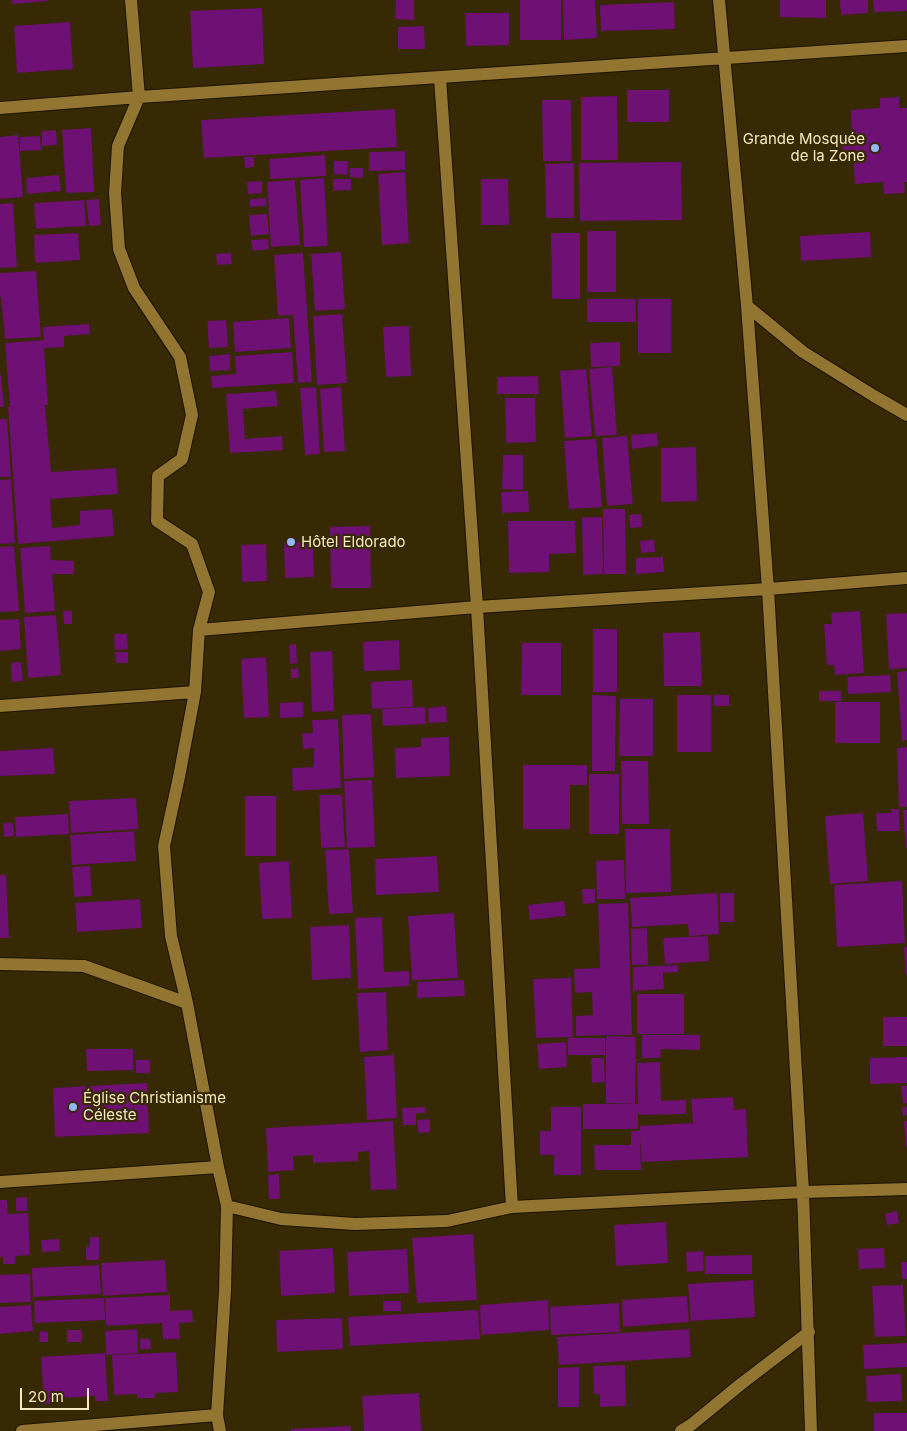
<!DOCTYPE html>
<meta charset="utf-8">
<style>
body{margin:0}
#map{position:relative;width:907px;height:1431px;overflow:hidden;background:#372903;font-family:Inter,sans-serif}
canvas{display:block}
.scale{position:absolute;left:20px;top:1388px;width:69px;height:22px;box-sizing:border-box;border:2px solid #f8e8c7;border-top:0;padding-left:6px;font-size:15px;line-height:18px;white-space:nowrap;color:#f8e8c7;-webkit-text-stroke:4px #372903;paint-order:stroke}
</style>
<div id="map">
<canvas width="907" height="1431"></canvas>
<div class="scale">20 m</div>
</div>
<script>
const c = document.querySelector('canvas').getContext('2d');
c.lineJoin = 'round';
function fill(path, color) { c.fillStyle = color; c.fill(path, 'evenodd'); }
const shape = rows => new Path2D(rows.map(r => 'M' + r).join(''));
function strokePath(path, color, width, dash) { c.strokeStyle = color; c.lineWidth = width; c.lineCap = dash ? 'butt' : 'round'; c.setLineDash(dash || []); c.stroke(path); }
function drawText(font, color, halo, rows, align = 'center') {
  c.font = font + ' Inter,sans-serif'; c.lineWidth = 4.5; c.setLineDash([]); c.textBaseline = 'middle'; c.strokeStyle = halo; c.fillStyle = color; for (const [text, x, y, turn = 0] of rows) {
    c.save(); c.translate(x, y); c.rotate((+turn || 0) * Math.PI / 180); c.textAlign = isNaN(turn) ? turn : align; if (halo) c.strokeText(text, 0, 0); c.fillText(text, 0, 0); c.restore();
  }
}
fill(shape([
 [12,0,48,0,48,1,12,4],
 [396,0,414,0,414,20,395,19],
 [520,0,561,0,561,40,520,40],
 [563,0,595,0,597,38,564,40],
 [780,0,826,0,826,18,780,17],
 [840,0,868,0,868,13,841,15],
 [873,0,907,0,907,11,874,12],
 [674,2,675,29,601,31,600,5],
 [262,8,264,64,193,68,190,11],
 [465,13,509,13,509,45,466,46],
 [70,22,73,69,17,73,14,26],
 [424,26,425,49,398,49,398,27],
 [627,90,669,90,669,122,627,122],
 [617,96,618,160,581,160,581,97],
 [899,97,899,108,907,108,907,182,904,182,905,193,884,194,883,182,855,184,853,157,843,158,842,138,852,138,851,110,880,108,880,98],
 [542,100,571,100,572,161,543,161],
 [395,109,397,147,204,158,201,120],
 [91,128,94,192,66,193,62,130],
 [56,130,57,145,42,146,42,131],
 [18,135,23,197,0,199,0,137],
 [40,136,41,150,20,151,20,137],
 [405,151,405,170,369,171,369,152],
 [325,155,326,176,270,179,269,159],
 [244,157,254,157,254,167,245,168],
 [334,161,348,161,347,175,334,174],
 [681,162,682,220,580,221,579,163],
 [574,163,574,218,546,218,545,164],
 [350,168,363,168,363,178,350,177],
 [405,172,409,243,382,245,378,174],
 [59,175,61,191,27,194,26,178],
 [324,178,328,246,304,247,300,180],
 [333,179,351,179,351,190,333,191],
 [481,179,508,179,509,225,481,225],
 [295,180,300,245,271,247,267,182],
 [262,181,262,193,248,194,247,182],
 [266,198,266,206,250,207,250,199],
 [99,199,101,225,89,226,86,200],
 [84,200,86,226,36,229,34,203],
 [13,203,17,267,0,268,0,204],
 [267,214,269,234,251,236,249,215],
 [587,231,616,231,616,292,587,292],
 [870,232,871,257,801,261,800,236],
 [78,233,80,260,35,263,34,235],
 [551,233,580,233,580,299,552,299],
 [268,239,269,249,253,251,251,240],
 [341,252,345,309,315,311,311,254],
 [231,253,232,264,217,265,216,254],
 [303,253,312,382,298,383,293,315,278,316,274,255],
 [36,271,41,337,5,339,1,297,0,297,0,273],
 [587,299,635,299,636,322,587,322],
 [638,299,671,299,671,353,638,353],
 [342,314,347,383,317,385,313,316],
 [289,318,291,348,235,352,233,322],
 [226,320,228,347,209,348,207,321],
 [89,324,90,334,64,336,64,347,44,348,48,405,45,405,51,472,116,468,118,494,50,499,52,528,80,525,80,511,112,509,114,536,18,544,8,407,10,407,5,343,44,340,43,327],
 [409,326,411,376,386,377,383,327],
 [620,342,620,366,591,367,590,343],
 [292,352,294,383,212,388,211,376,236,374,235,356],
 [230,354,230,370,210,371,209,356],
 [612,367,617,435,595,436,589,369],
 [586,369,592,436,565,438,560,371],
 [0,375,1,375,4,407,0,407],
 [538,376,539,394,497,394,497,377],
 [316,387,320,454,305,455,300,388],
 [341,387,345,451,324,452,320,389],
 [276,391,278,406,243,409,245,439,282,436,283,450,230,453,226,394],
 [505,398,535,398,536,442,506,443],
 [0,419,7,419,11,477,0,477],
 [657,433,658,446,632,449,631,435],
 [627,436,633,504,607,506,602,438],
 [596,439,602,507,569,509,564,441],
 [696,447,697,501,661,502,661,448],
 [503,455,523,455,523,490,502,489],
 [11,479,15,543,0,544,0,480],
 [528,491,529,512,502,513,501,492],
 [603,509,625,509,626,574,604,574],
 [641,514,642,527,630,528,629,515],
 [582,517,602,517,603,574,583,575],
 [508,521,575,521,576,553,549,554,549,572,509,573],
 [370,526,371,588,331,588,330,527],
 [654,540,655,552,641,553,640,541],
 [284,542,313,542,314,577,285,578],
 [266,544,267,581,242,582,241,545],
 [14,546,19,611,0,612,0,547],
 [50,546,51,560,74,561,74,574,52,574,55,611,25,613,20,548],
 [663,557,664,572,636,574,636,558],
 [63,611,72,611,72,624,64,624],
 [860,611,864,673,835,675,834,665,827,665,824,624,832,624,831,613],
 [907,613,907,668,889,669,886,614],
 [56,615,61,675,28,678,24,617],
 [19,619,21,649,0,651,0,620],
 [593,629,617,629,617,692,593,692],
 [700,632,702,686,664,686,663,633],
 [114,634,127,634,128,649,115,650],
 [399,640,400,670,364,671,363,642],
 [522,643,561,643,561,695,521,695],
 [296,644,297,663,290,664,289,645],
 [332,651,334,711,312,712,310,652],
 [115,652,128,652,128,663,116,663],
 [266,657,269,717,244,718,241,659],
 [21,662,23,681,12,682,11,663],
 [298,668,299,678,291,678,291,669],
 [907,671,907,740,902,741,897,672],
 [890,675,891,692,848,694,847,677],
 [412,680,413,707,372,709,371,682],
 [819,691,841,691,841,701,819,701],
 [592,695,616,696,615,771,592,771],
 [677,695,711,695,711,752,677,752],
 [714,695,729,695,729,706,714,706],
 [620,699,653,699,653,756,619,756],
 [303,702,303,717,280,718,280,703],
 [835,702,880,702,880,743,835,743],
 [446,706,447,722,429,723,428,708],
 [425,707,426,724,383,726,382,709],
 [371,714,374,777,344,779,342,715],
 [338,719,341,788,293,791,292,768,314,767,314,748,303,749,302,733,313,733,312,720],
 [449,737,450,776,396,778,395,748,421,747,421,738],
 [907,747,907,807,899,807,897,748],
 [53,748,55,774,0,776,0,751],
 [621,761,648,761,649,824,622,824],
 [523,765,587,765,587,785,570,785,570,829,523,829],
 [589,774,619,774,619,834,589,834],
 [372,780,375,847,347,848,344,781],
 [319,795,342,795,345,847,321,848],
 [245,796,276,796,276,856,245,856],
 [136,798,138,829,71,833,69,801],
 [891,809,899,809,900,831,877,831,876,813,891,813],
 [903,810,907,810,907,848,906,848],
 [863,813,868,881,830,884,825,816],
 [68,814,69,834,16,837,15,817],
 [3,823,13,823,14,836,4,837],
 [625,829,670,829,671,892,626,893],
 [134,831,136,861,72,865,70,835],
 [349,849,353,913,329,914,325,850],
 [437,856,439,892,376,895,375,859],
 [624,860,625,899,597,899,596,861],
 [289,861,292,918,262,919,259,863],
 [90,866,92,896,74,897,72,867],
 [0,875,6,875,9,938,0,938],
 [902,881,905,943,837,947,834,885],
 [582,889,595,889,595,903,583,904],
 [717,893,719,934,689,936,688,924,632,927,630,898],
 [720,893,734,893,734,922,720,922],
 [140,899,142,928,77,932,75,903],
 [564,901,566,916,530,920,528,905],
 [628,903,632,1035,606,1035,605,1033,605,1035,576,1036,576,1016,593,1015,592,992,575,993,574,969,600,968,598,904],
 [454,913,458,978,412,980,408,916],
 [382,917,384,972,409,971,409,986,358,989,355,918],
 [349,925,351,978,312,980,310,927],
 [647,928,648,965,632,965,631,929],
 [708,936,709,961,665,964,663,938],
 [904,947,907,947,907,975,906,975],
 [678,965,678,972,663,973,664,989,633,991,633,967],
 [571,978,573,1037,536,1038,533,979],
 [464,980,465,996,417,998,417,982],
 [386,992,388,1050,360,1052,357,993],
 [637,994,684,994,684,1034,637,1034],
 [883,1017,907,1017,907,1046,883,1046],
 [642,1035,700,1035,700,1050,661,1049,660,1058,642,1058],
 [606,1036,636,1037,635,1104,606,1103],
 [568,1038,605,1038,605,1055,568,1055],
 [566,1042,567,1067,539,1069,537,1044],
 [86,1049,133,1049,133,1070,87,1071],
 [394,1055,397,1118,367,1120,364,1057],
 [907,1057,907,1083,870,1084,870,1058],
 [591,1058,604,1058,605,1082,592,1083],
 [136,1060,150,1060,150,1073,136,1073],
 [660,1062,661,1101,686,1100,686,1114,639,1115,638,1110,638,1129,583,1129,583,1104,638,1104,637,1063],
 [147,1083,149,1133,55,1137,53,1088],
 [901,1086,907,1086,907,1103,903,1104],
 [733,1097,734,1110,746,1109,748,1157,642,1162,640,1134,641,1170,595,1170,594,1145,631,1145,631,1131,640,1131,640,1126,693,1123,691,1099],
 [425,1107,425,1113,416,1113,416,1125,403,1125,402,1108],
 [551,1107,581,1107,581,1175,554,1175,554,1155,540,1155,540,1131,551,1131],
 [902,1107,907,1107,907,1115,903,1116],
 [430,1119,430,1132,418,1133,417,1120],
 [393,1121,397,1189,371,1190,369,1151,358,1152,358,1161,313,1163,313,1155,293,1156,294,1170,268,1172,266,1128],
 [904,1121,907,1121,907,1147,906,1147],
 [279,1174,280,1199,269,1199,268,1175],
 [27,1197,27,1211,16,1211,16,1198],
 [0,1200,7,1200,8,1214,28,1213,30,1255,15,1256,15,1264,3,1264,3,1257,0,1257],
 [897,1211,899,1223,887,1225,885,1214],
 [666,1222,668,1263,616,1266,614,1225],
 [473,1234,477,1300,417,1303,412,1238],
 [90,1237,99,1237,99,1260,86,1260,86,1247,90,1247],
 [59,1239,60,1251,42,1252,41,1240],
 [333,1248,335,1293,281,1296,279,1251],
 [884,1248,885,1268,859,1269,858,1249],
 [407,1249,409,1293,349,1296,347,1252],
 [703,1251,704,1271,687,1272,686,1252],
 [752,1255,752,1274,705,1274,705,1256],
 [165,1260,167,1292,103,1296,101,1263],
 [901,1262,907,1262,907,1279,902,1279],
 [99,1265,101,1294,33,1297,32,1268],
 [30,1274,31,1302,0,1303,0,1275],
 [753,1280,755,1317,691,1321,688,1284],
 [903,1285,906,1336,875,1337,872,1286],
 [170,1295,170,1311,192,1310,193,1322,179,1323,180,1339,163,1339,162,1323,106,1326,105,1298],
 [687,1296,689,1322,623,1327,622,1300],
 [104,1298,105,1320,35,1323,34,1301],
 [548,1300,549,1330,481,1335,480,1305],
 [383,1301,401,1301,401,1311,383,1311],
 [619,1303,620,1332,551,1335,550,1307],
 [31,1305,33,1331,0,1334,0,1307],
 [478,1310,480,1339,350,1346,348,1317],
 [342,1318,343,1349,277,1352,276,1320],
 [137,1329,138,1353,106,1355,105,1331],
 [689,1329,691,1357,559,1365,557,1337],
 [67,1330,82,1330,82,1342,67,1342],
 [40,1331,48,1332,48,1342,39,1342],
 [140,1339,150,1339,151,1349,140,1349],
 [907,1343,907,1367,864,1369,863,1345],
 [176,1352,178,1392,155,1393,155,1398,137,1398,137,1394,114,1395,112,1355],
 [105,1353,108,1401,95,1401,95,1396,60,1398,60,1403,44,1404,41,1357],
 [625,1365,626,1406,600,1407,600,1394,594,1394,593,1366],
 [579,1367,579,1407,558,1407,558,1368],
 [901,1374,902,1401,867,1402,866,1376],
 [419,1393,421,1431,364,1431,362,1396],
 [874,1413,907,1413,907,1431,874,1431],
 [350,1426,351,1431,291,1431,291,1429]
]), '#6f1074');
const minor = shape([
 [131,0,139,97,118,146,115,193,119,249,134,288,180,357,192,415,182,459,158,476,157,521,192,544,209,592,199,630,195,692,179,777,164,846,171,936,187,1003,218,1167,227,1206,225,1291,217,1415,220,1431],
 [719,0,747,306,768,589,803,1192,811,1431],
 [440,78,477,607,512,1207],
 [0,108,139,97,907,46],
 [747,306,803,352,874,396,907,415],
 [199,630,477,607,768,589,907,578],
 [0,706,195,692],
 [0,964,84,966,187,1003],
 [0,1182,218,1167],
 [227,1206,281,1219,355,1224,447,1221,512,1207,803,1192,907,1189],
 [22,1431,217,1415],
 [681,1431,691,1425,741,1384,809,1332]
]);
strokePath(minor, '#1b1201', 14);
strokePath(minor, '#927531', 12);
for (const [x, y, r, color] of [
 [875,148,5,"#97b6fd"],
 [291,542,5,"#97b6fd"],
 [73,1107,5,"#97b6fd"]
]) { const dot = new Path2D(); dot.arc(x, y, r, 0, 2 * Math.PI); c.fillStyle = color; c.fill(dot); strokePath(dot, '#372903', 2); }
drawText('15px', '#f8e8c7', '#372903', [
 ["Grande Mosquée",865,139,"right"],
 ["de la Zone",865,156,"right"],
 ["Hôtel Eldorado",301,542],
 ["Église Christianisme",83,1098],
 ["Céleste",83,1115]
], 'left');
</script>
